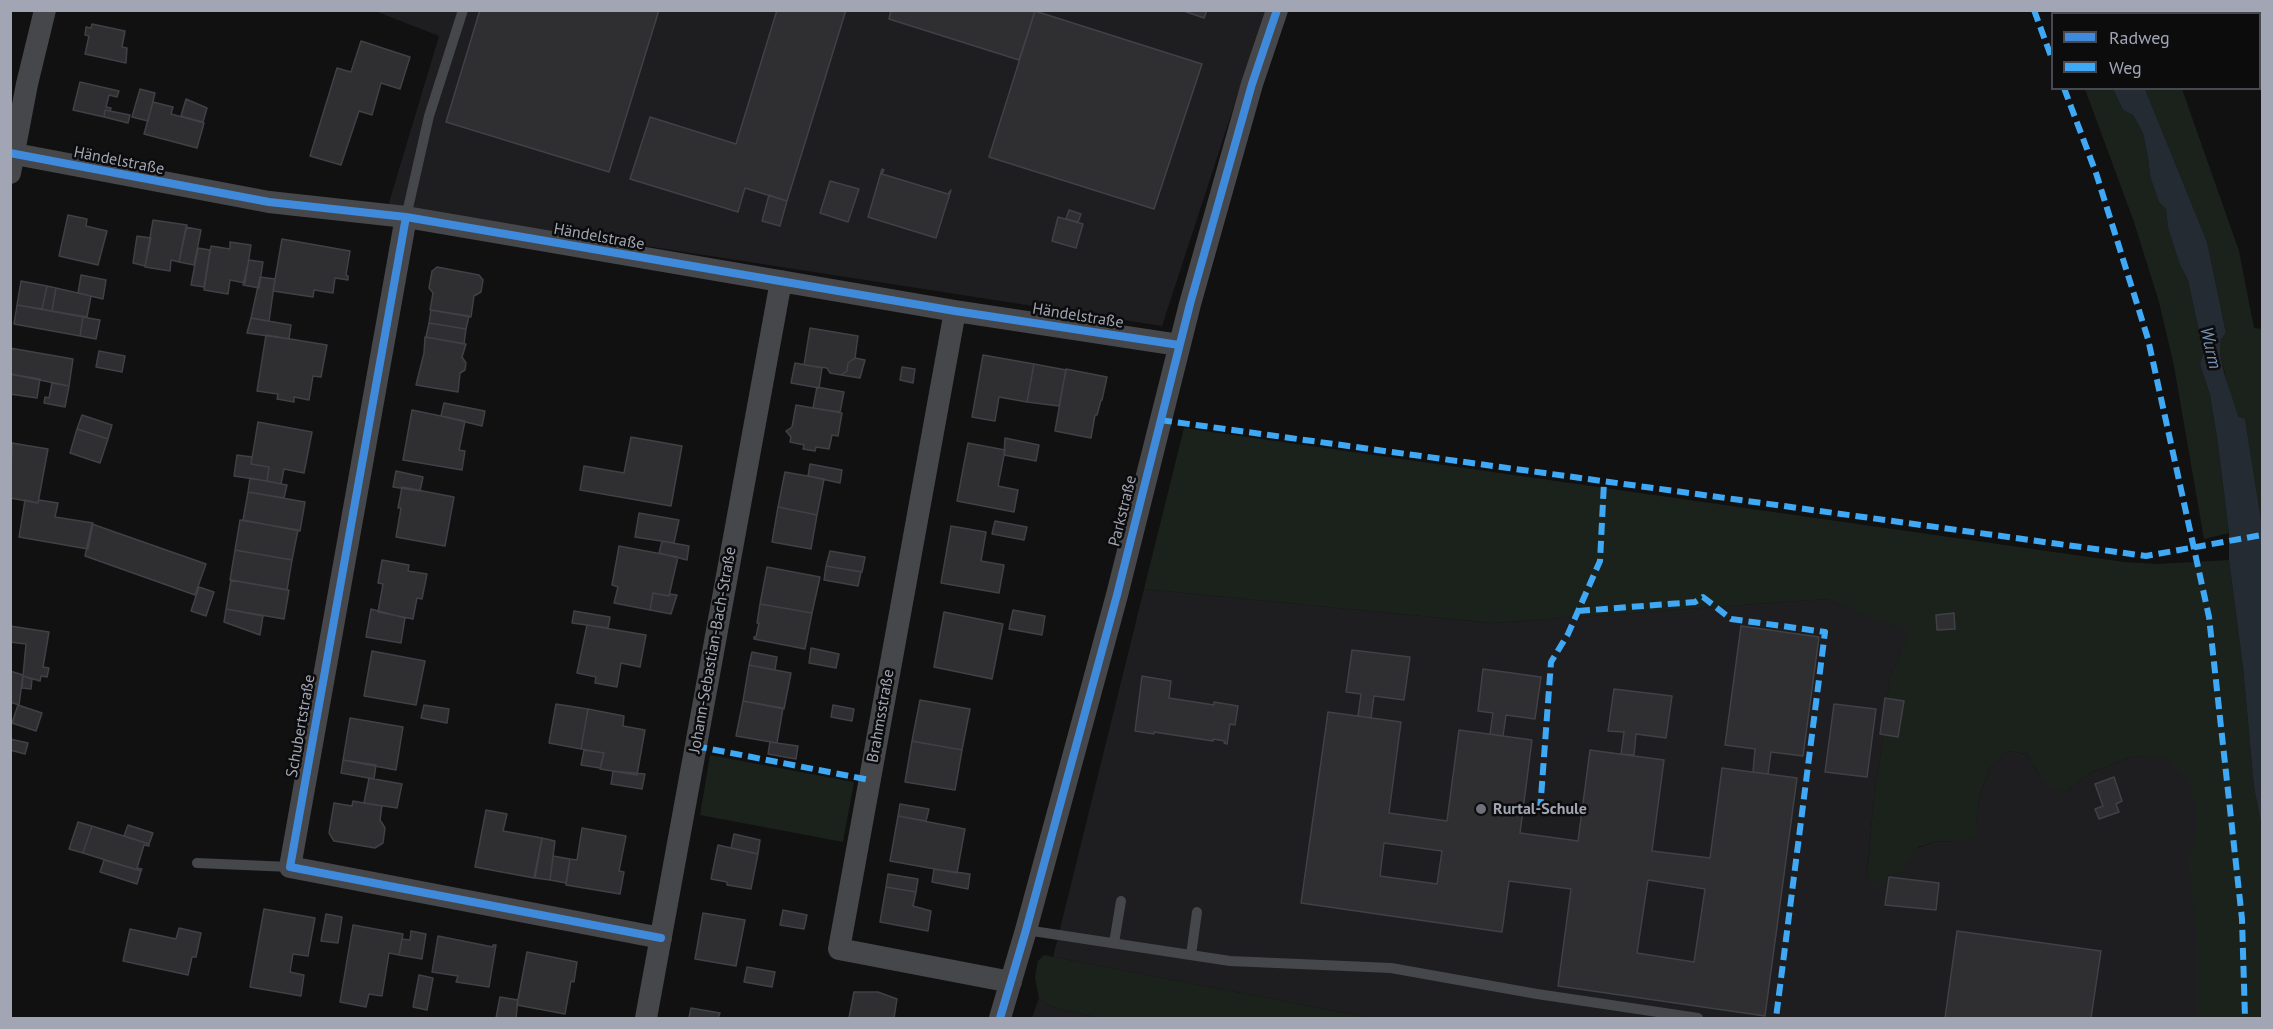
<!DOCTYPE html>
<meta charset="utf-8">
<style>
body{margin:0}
#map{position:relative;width:2273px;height:1029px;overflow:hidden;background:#111112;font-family:"PT Sans",sans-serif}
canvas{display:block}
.frame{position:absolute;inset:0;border:12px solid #a1a5b4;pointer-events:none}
.legend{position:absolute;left:2051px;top:12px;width:210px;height:78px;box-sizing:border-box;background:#0c0c0d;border:2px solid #484950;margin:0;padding:8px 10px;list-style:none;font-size:18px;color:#a1a5b4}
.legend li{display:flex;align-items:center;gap:12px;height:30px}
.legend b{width:30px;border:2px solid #484950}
</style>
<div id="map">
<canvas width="2273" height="1029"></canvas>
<div class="frame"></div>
<ul class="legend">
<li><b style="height:8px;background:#408adc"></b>Radweg</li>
<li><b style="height:8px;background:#3fa9f5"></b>Weg</li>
</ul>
</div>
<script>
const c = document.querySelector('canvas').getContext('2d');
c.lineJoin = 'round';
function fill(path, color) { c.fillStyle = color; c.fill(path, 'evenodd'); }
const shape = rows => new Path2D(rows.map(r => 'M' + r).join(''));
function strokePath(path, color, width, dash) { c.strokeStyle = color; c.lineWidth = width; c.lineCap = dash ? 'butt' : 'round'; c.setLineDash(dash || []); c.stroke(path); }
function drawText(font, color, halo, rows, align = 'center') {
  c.font = font + ' "PT Sans",sans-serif'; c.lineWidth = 5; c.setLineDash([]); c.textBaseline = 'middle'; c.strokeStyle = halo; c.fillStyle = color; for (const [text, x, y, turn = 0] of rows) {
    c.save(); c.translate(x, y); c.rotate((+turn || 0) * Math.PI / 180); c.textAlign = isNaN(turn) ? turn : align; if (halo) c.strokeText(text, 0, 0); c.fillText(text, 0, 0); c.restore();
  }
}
fill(shape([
 [375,11,1265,11,1162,326,388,206,439,36],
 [1144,589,1493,623,1826,599,1910,631,1889,681,1885,726,1874,797,1867,877,1903,872,1917,848,1938,841,1954,842,1976,822,1980,794,1990,768,2008,751,2027,754,2038,773,2066,790,2092,772,2134,756,2168,757,2211,736,2227,1018,1372,1018,1053,957],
 [1039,998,1050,1006,1099,1018,1032,1018]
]), '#1e1e20');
fill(shape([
 [2085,89,2113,89,2123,110,2133,115,2143,133,2148,157,2150,176,2159,202,2166,209,2168,228,2180,265,2188,280,2199,331,2205,348,2200,364,2210,395,2218,444,2229,533,2204,539,2174,366,2159,302,2134,222],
 [2145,89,2182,89,2239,251,2254,328,2262,329,2262,526,2245,419,2238,416,2230,395,2220,354,2220,339,2226,333,2207,242],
 [1184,428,2124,562,2157,564,2229,560,2243,667,2254,787,2262,828,2262,1018,2198,1018,2198,946,2191,888,2189,855,2196,839,2197,809,2187,778,2168,758,2134,756,2092,772,2066,790,2058,792,2038,773,2027,754,2008,751,1990,768,1980,794,1976,822,1978,837,1954,842,1938,841,1918,847,1903,872,1889,875,1881,885,1867,877,1874,797,1885,726,1889,681,1909,632,1826,599,1493,623,1144,589],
 [710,755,854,782,843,842,700,815],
 [1044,955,1053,957,1372,1018,1099,1018,1050,1006,1039,998,1035,978,1038,961]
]), '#1b221c');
fill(shape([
 [2113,89,2145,89,2207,242,2226,333,2220,340,2220,354,2224,373,2238,416,2245,419,2262,526,2262,828,2254,787,2243,667,2229,560,2229,533,2218,444,2210,395,2200,364,2205,348,2199,331,2188,280,2180,265,2168,228,2166,209,2159,202,2150,176,2148,157,2143,133,2133,115,2123,110]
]), '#252b33');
const building = shape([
 [480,10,659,10,609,172,446,122,480,10],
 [777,10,846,10,787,201,745,188,738,212,630,179,650,117,736,144,777,10],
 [891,10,1034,10,1035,11,1019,60,889,19,891,10],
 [1181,10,1207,10,1204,18,1181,10],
 [1035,11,1202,64,1154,209,989,157,1035,11],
 [92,24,125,31,122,47,127,48,126,63,85,54,89,36,85,35,86,27,91,28,92,24],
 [361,41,410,57,400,89,381,83,372,115,359,111,341,165,310,156,337,68,351,72,361,41],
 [80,82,119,91,117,97,109,95,106,107,111,108,110,111,105,110,104,117,73,110,80,82],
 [140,89,155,93,148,121,132,117,140,89],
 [186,99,207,108,203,122,181,116,186,99],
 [153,102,173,107,171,114,204,123,197,148,144,134,153,102],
 [105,110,130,115,128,123,104,117,105,110],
 [882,169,884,170,882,174,948,194,951,190,936,238,868,217,882,169],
 [830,181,859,189,848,222,820,213,830,181],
 [769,195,787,201,780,226,762,221,769,195],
 [1069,210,1081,214,1078,222,1066,219,1069,210],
 [68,215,87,219,86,226,107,231,98,265,59,256,68,215],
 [1058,217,1083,224,1076,248,1052,241,1058,217],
 [153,220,187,225,179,262,171,260,170,271,145,267,153,220],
 [186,227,201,230,194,265,179,262,186,227],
 [137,236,151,238,145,266,133,263,137,236],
 [282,239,350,251,346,275,348,276,348,280,335,278,333,293,314,290,313,297,273,291,282,239],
 [230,242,251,245,245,283,230,280,228,294,204,290,211,246,230,249,230,242],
 [198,248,210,250,204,287,191,285,198,248],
 [249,260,263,262,259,288,243,285,249,260],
 [437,267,479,275,483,280,481,292,474,296,471,317,430,310,433,293,429,288,432,271,437,267],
 [81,275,106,280,103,299,78,293,81,275],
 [260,277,275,279,269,321,251,318,260,277],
 [21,281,47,286,42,309,17,305,21,281],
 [47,286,56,288,52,311,42,309,47,286],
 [56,288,91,296,87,317,52,311,56,288],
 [17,305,83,317,80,336,14,324,17,305],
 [431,310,469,316,466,329,429,323,431,310],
 [83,317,100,320,96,339,80,336,83,317],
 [251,318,291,325,289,339,247,333,251,318],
 [429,323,466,329,464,344,426,337,429,323],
 [810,328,858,336,855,358,848,363,847,371,841,375,830,373,827,368,804,365,810,328],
 [266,335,327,345,321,377,313,376,309,400,294,397,294,402,277,399,278,394,257,391,266,335],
 [425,337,466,344,462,357,466,363,465,370,460,373,458,392,416,385,424,353,425,337],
 [10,348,73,359,69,386,10,374,10,348],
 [99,351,125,356,122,372,96,367,99,351],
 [983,355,1034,364,1027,402,999,397,995,421,972,417,983,355],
 [855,358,865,360,860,378,841,375,847,371,848,363,855,358],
 [795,363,822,368,819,388,791,383,795,363],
 [1034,364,1066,370,1059,406,1027,402,1034,364],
 [902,367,915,369,913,383,900,380,902,367],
 [1066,369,1107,377,1102,400,1101,400,1097,415,1095,415,1091,438,1055,431,1066,369],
 [10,374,40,379,37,398,10,394,10,374],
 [52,383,69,386,65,407,44,403,45,397,49,398,52,383],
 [817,387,844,392,840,412,813,408,817,387],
 [444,403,485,411,482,426,441,416,444,403],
 [796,405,842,413,838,436,832,435,829,449,816,447,815,451,803,449,804,445,790,442,791,437,786,431,792,427,796,405],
 [412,410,465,421,459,450,465,451,462,470,403,460,412,410],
 [82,415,112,425,108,439,77,429,82,415],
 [258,422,312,432,304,473,284,469,281,484,267,481,269,467,251,464,258,422],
 [77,429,108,439,100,463,70,453,77,429],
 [631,437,682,446,671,506,580,490,584,466,624,473,631,437],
 [1005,438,1039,445,1036,461,1004,455,1005,438],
 [12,443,48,449,38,503,10,498,12,443],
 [968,443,1005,450,998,486,1018,490,1014,512,957,501,968,443],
 [237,455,252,457,251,464,269,467,267,481,234,476,237,455],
 [810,464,842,470,840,483,808,476,810,464],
 [396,471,423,477,420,491,393,487,396,471],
 [785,472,824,479,817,515,778,507,785,472],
 [250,478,287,485,284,498,248,492,250,478],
 [402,487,454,497,445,546,396,537,401,508,398,508,402,487],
 [248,492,305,502,300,531,243,520,248,492],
 [25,500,38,503,39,500,58,503,55,517,93,523,88,549,19,537,25,500],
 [778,507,817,515,811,549,772,542,778,507],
 [639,513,679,520,674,543,635,537,639,513],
 [240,520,298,530,292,560,235,550,240,520],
 [995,521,1027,527,1024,540,992,534,995,521],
 [92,524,206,564,195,595,85,556,92,524],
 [951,526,986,532,981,561,1004,565,999,593,941,583,951,526],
 [662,541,689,546,687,560,659,553,662,541],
 [619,546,678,557,669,596,653,593,650,610,614,603,618,587,612,585,619,546],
 [235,550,292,560,287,590,230,580,235,550],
 [830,551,865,557,862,572,826,566,830,551],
 [382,560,409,565,408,571,427,574,422,599,417,598,413,619,378,612,383,584,378,583,382,560],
 [826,566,861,572,858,586,824,580,826,566],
 [767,567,820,577,812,613,760,604,767,567],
 [231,580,289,590,284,619,226,609,231,580],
 [199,587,214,592,206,616,191,611,199,587],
 [653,593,669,596,670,594,677,595,671,614,650,610,653,593],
 [760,604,812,613,805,649,754,639,754,637,756,637,759,623,757,623,760,604],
 [226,609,263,616,260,635,224,622,226,609],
 [371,609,405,618,401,643,366,637,371,609],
 [1013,610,1045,616,1042,635,1009,629,1013,610],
 [574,611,610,617,608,628,572,623,574,611],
 [944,612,1003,624,992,679,934,667,944,612],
 [1954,613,1955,629,1937,630,1936,615,1954,613],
 [587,625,646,635,640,667,621,663,617,687,595,683,596,677,577,673,587,625],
 [10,626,49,632,43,667,49,668,47,677,41,676,40,681,23,676,26,644,10,642,10,626],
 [1741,626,1819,637,1803,756,1771,752,1768,774,1753,772,1755,749,1725,745,1741,626],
 [811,648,839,654,836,668,809,663,811,648],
 [1352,650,1410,657,1404,700,1374,696,1371,718,1358,716,1361,694,1346,692,1352,650],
 [372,651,425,661,416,705,364,696,372,651],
 [752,652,777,657,775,670,749,665,752,652],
 [749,665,791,673,784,709,743,701,749,665],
 [1483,669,1541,677,1535,719,1506,715,1503,736,1490,734,1493,713,1478,711,1483,669],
 [10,671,23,675,19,705,10,702,10,671],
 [23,676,32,679,31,689,22,688,23,676],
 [1142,676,1171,681,1169,698,1214,705,1214,702,1238,706,1235,725,1230,724,1227,744,1224,743,1225,741,1213,739,1213,741,1154,732,1154,734,1135,731,1142,676],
 [1614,689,1672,696,1666,738,1636,734,1634,755,1621,754,1624,732,1608,731,1614,689],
 [1885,698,1904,701,1898,737,1880,734,1885,698],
 [920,700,970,709,962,750,912,741,920,700],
 [743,701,783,708,777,743,736,736,743,701],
 [556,704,588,709,581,749,549,743,556,704],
 [1834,704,1876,709,1867,777,1825,772,1834,704],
 [18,705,42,713,36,731,12,723,18,705],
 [424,705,449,709,447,723,421,718,424,705],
 [833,705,854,709,852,721,831,717,833,705],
 [588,709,624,716,623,726,645,730,637,775,600,769,604,753,581,749,588,709],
 [1328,712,1401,722,1389,813,1447,821,1459,730,1532,740,1520,833,1578,841,1590,750,1664,760,1652,851,1710,858,1722,768,1797,778,1765,1016,1558,986,1571,889,1509,881,1502,932,1301,903,1328,712],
 [1384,843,1442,851,1437,884,1380,876,1384,843],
 [1648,880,1705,889,1694,962,1637,953,1648,880],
 [350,718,403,727,396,770,343,760,350,718],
 [10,739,28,743,25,754,10,750,10,739],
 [912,741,962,750,955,790,905,782,912,741],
 [770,742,798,746,796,759,768,754,770,742],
 [584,750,604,753,600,768,581,765,584,750],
 [343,760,376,765,374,779,341,773,343,760],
 [613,771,645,774,642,789,611,784,613,771],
 [2114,777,2122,801,2116,804,2119,812,2099,819,2095,809,2103,806,2095,784,2114,777],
 [369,778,402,784,397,808,364,803,369,778],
 [353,801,382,806,380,820,385,828,383,843,375,848,334,841,329,833,334,803,352,806,353,801],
 [900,804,929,809,926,821,898,816,900,804],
 [486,810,507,814,503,831,542,838,534,878,475,867,486,810],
 [898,816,965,829,957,873,890,861,898,816],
 [78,822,92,826,83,853,69,849,78,822],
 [128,825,153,833,149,844,124,836,128,825],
 [92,826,149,844,149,846,144,845,137,868,142,869,141,871,83,853,92,826],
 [582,828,626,836,619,871,624,872,620,894,566,885,570,859,577,860,582,828],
 [734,834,760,840,758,854,731,848,734,834],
 [542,838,555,841,550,880,535,878,542,838],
 [718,845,758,854,751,889,727,885,727,882,711,879,718,845],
 [553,856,570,859,566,883,550,880,553,856],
 [104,860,141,871,137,884,100,872,104,860],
 [934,869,970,874,968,889,932,882,934,869],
 [888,874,918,879,916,892,886,887,888,874],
 [1889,877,1939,883,1936,910,1885,905,1889,877],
 [886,887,916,892,913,906,931,911,928,931,880,922,886,887],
 [264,909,315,918,308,956,293,954,290,972,304,975,301,996,250,987,264,909],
 [783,910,807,915,804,929,780,925,783,910],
 [703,913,745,920,736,966,695,959,703,913],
 [326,914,342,917,338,943,321,941,326,914],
 [353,925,403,934,399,955,389,953,382,996,369,994,366,1007,340,1002,353,925],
 [179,928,201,933,196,957,192,957,188,975,123,961,130,929,176,939,179,928],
 [411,931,426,934,422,959,399,955,402,939,410,940,411,931],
 [1957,931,2101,951,2091,1018,1945,1018,1957,931],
 [438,936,493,947,493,945,496,945,489,987,456,982,458,976,432,972,438,936],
 [527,952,577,962,574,982,571,981,565,1014,517,1005,527,952],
 [747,967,775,972,772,987,744,982,747,967],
 [419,975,433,978,427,1010,413,1007,419,975],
 [854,992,878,992,897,999,894,1018,849,1018,854,992],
 [500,997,518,1000,516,1018,496,1018,500,997],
 [691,1008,720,1013,718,1018,689,1018,691,1008]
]);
fill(building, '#2f2f31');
strokePath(building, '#404146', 1.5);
strokePath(shape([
 [406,217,429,116,463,10],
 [197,863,290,867],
 [1026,930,1230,961,1391,968,1537,994,1698,1018],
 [1114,943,1121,901],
 [1191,955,1197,912]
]), '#46474a', 10);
strokePath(shape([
 [10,153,269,202,406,217,955,311,1179,345],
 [10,173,27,84,45,10],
 [406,217,290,867,661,938],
 [955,311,839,949,1011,982],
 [646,1018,781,281],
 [1000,1018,1026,930,1117,595,1190,304,1252,84,1277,10]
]), '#46474a', 22);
strokePath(shape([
 [2034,10,2052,59],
 [2064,88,2096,173,2148,339,2209,617,2242,919,2245,1018],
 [1160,420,2146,556,2262,535],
 [1578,611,1695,602,1703,597,1731,619,1825,632,1776,1018],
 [695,746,870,780],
 [1540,811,1551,662,1568,634,1600,561,1604,482]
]), '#3fa9f5', 6, [12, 6]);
strokePath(shape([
 [10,153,269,202,406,217,955,311,1179,345],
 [406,217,290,867,661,938],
 [1000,1018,1026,930,1117,595,1190,304,1252,84,1277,10]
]), '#408adc', 8);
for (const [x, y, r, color] of [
 [1481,809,6,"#6f717b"]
]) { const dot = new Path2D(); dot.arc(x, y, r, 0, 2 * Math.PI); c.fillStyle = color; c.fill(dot); strokePath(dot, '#0c0c0d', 2); }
drawText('16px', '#a1a5b4', '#0c0c0d', [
 ["Händelstraße",119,161,11],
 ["Händelstraße",599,237,10],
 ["Händelstraße",1078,316,9],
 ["Parkstraße",1123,511,-76],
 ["Johann-Sebastian-Bach-Straße",713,650,-80],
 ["Brahmsstraße",881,716,-80],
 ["Schubertstraße",301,726,-80]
]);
drawText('bold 16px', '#a1a5b4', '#0c0c0d', [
 ["Rurtal-Schule",1493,809]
], 'left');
drawText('italic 18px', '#768fb1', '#0c0c0d', [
 ["Wurm",2210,348,77]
]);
</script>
